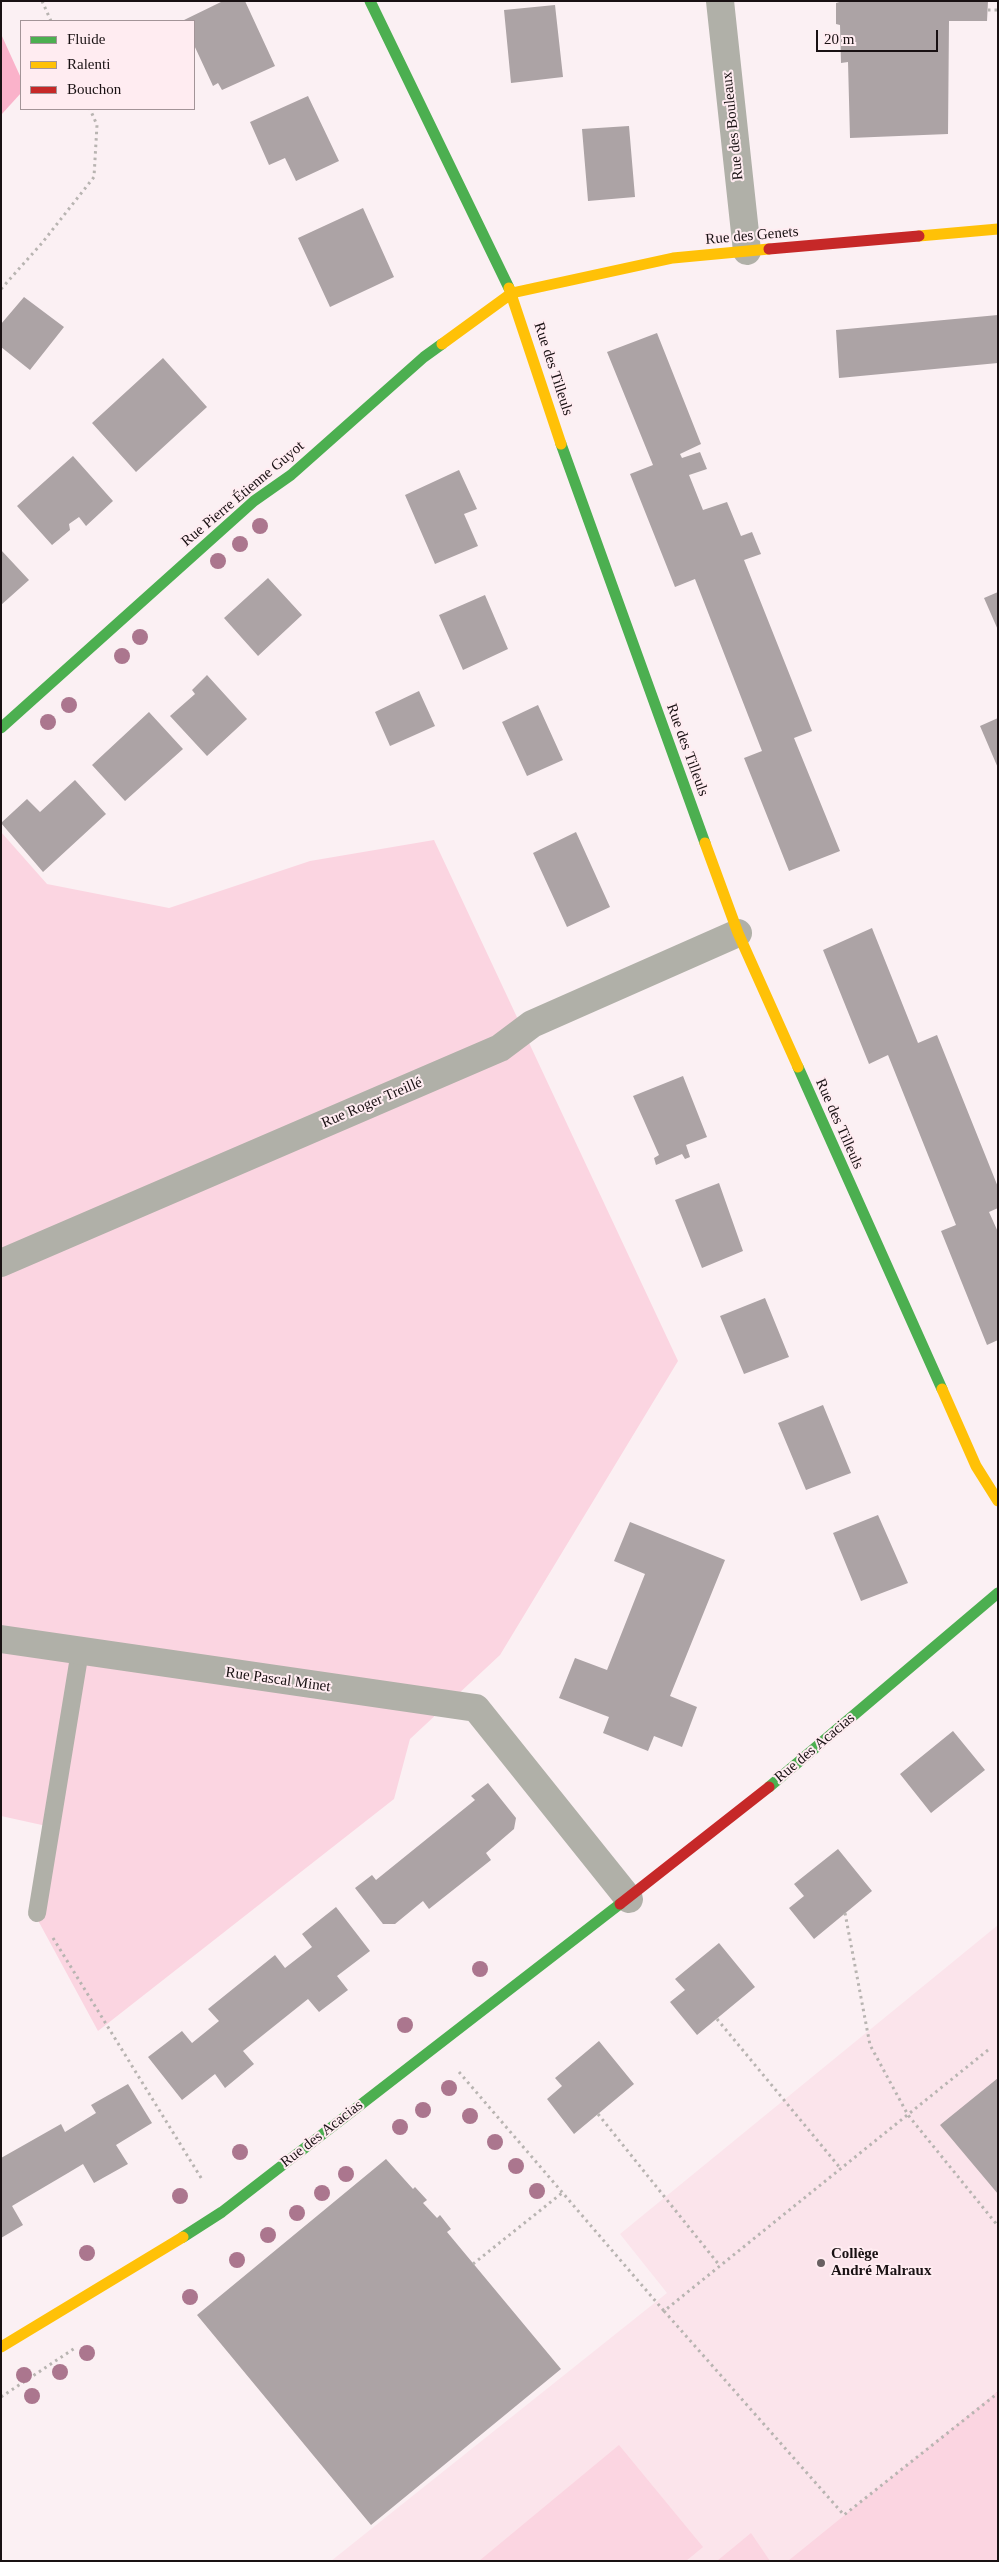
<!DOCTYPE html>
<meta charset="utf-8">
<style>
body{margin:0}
#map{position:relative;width:999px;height:2562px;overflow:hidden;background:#fbf0f3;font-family:Georgia,serif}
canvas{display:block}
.frame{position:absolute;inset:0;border:2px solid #191113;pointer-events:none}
.legend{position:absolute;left:20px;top:20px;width:175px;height:90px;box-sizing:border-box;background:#ffecf1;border:1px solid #a39498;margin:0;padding:6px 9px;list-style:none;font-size:15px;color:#191113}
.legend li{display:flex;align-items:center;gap:10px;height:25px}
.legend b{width:25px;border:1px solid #a39498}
.scale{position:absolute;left:816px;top:30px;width:122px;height:22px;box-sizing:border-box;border:2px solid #191113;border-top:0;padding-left:6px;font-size:15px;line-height:18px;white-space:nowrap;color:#191113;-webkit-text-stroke:4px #ffecf1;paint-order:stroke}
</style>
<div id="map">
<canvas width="999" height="2562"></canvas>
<div class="frame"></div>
<ul class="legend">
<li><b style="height:6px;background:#4caf50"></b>Fluide</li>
<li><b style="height:6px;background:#ffc107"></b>Ralenti</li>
<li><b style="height:6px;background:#c62828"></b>Bouchon</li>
</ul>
<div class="scale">20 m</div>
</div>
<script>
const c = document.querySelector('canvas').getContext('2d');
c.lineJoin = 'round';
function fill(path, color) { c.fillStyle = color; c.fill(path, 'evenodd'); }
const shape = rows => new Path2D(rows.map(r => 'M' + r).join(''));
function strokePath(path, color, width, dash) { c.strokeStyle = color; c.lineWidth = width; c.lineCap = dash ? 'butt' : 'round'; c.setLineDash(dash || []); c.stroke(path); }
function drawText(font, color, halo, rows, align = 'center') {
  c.font = font + ' Georgia,serif'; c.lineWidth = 4; c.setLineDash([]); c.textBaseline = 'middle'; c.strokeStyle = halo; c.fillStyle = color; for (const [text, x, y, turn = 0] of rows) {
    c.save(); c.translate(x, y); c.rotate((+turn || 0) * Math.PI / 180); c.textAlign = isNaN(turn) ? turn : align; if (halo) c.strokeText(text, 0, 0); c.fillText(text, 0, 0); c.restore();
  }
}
fill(shape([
 [998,1925,998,2561,331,2561,667,2293,620,2234]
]), '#fbe4eb');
fill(shape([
 [1,832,47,884,169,908,310,861,434,840,678,1361,500,1655,410,1739,394,1799,98,2031,34,1913,51,1827,1,1816],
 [998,2391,998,2561,788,2561],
 [619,2445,703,2547,686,2561,479,2561],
 [751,2533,770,2561,717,2561]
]), '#fbd5e1');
fill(shape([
 [1,34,21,78,21,93,1,115]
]), '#fab2ca');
fill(shape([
 [223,1,245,1,275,66,222,90,218,83,213,86,194,45,194,21,182,21],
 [843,1,988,1,987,21,949,21,948,134,850,138,848,62,841,63,840,25,836,24,836,3],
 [555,5,563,77,511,83,504,10],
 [308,96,339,161,296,181,285,158,269,165,250,122],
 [629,126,635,197,588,201,582,129],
 [363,208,394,277,330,307,298,238],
 [24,297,64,327,30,370,1,347,1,324],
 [998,315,998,363,839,378,836,330],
 [657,333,701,444,680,454,682,458,700,452,707,469,689,475,703,510,727,502,741,536,752,532,761,554,744,560,812,731,794,738,840,851,789,871,744,758,762,751,695,579,675,587,630,474,653,465,607,352],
 [163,358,207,407,136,472,92,423],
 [73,456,113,501,86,526,79,517,69,524,70,530,52,545,17,506],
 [459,470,477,509,464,514,478,546,435,564,405,495],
 [1,550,29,580,1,605],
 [268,578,302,615,258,656,224,618],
 [998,592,998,630,984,598],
 [485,595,508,649,463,670,439,615],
 [207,675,247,719,207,756,170,716,195,694,192,690],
 [419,691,435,726,390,746,375,712],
 [538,705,563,760,527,776,502,722],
 [149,712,183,749,125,801,92,765],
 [998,718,998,768,980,726],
 [75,780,106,814,43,872,1,823,27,799,40,812],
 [576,832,610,907,567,927,533,853],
 [872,928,918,1043,937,1035,998,1187,998,1208,989,1212,998,1232,998,1340,987,1345,941,1231,956,1225,888,1055,869,1064,823,950],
 [683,1076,707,1137,686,1145,690,1157,685,1159,682,1154,656,1165,654,1158,659,1155,633,1096],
 [719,1183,743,1251,702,1268,675,1200],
 [765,1298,789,1357,744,1374,720,1316],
 [823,1405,851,1473,806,1490,778,1423],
 [878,1515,908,1583,861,1601,833,1533],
 [630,1522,725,1560,670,1696,697,1707,682,1747,654,1736,648,1751,603,1733,609,1717,559,1698,575,1658,607,1670,645,1574,614,1561],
 [953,1731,985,1770,931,1813,900,1774],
 [488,1783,516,1818,514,1829,486,1853,491,1860,429,1909,423,1901,395,1924,383,1924,355,1888,372,1875,376,1880,475,1800,471,1796],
 [838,1849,872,1891,814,1939,789,1908,804,1896,794,1884],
 [336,1907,370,1951,337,1976,348,1990,319,2012,308,1999,243,2051,254,2064,225,2088,215,2074,182,2100,148,2057,182,2031,192,2043,219,2021,208,2009,275,1955,285,1968,312,1947,302,1934],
 [719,1943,755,1987,697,2035,670,2002,685,1990,675,1979],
 [599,2041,634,2084,574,2134,547,2099,562,2086,555,2078],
 [998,2078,998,2194,940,2125],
 [128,2084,152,2123,116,2145,128,2164,94,2183,83,2164,68,2173,12,2206,23,2225,1,2238,1,2158,61,2124,65,2132,96,2113,91,2105],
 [386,2159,413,2189,415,2187,427,2200,423,2203,437,2218,440,2215,451,2229,447,2232,561,2369,371,2525,197,2315]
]), '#aca3a5');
strokePath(shape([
 [42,1,51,21],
 [988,10,998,10],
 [1,289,42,243,94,177,97,125,90,109],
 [845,1913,870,2045,908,2115,998,2226],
 [53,1938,203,2181],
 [717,2019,841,2169],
 [988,2050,664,2311,844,2515,998,2393],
 [459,2072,664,2311],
 [598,2114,720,2266],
 [473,2264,562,2193],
 [1,2397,75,2348]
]), '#b8b4b1', 3, [2.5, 4]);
strokePath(shape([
 [37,1913,80,1651]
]), '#b0b0a8', 18);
strokePath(shape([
 [720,1,747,251],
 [1,1263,500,1048,532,1024,738,933],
 [1,1639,476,1708,629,1899]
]), '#b0b0a8', 28);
strokePath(shape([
 [370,1,509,288],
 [561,444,705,843],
 [1,728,254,501,291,475,424,357,442,344],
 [798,1067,942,1389],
 [769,1787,998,1593],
 [183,2237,222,2212,620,1904]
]), '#4caf50', 11);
strokePath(shape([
 [919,236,998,229],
 [509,288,561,444],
 [442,344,512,293,673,258,769,249],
 [705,843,738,933,798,1067],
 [942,1389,976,1466,998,1501],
 [1,2347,183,2237]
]), '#ffc107', 11);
strokePath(shape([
 [769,249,919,236],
 [620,1904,769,1787]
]), '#c62828', 11);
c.fillStyle = '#ab768e';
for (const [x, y] of [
 [260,526],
 [240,544],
 [218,561],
 [140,637],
 [122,656],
 [69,705],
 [48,722],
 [480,1969],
 [405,2025],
 [449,2088],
 [423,2110],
 [470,2116],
 [400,2127],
 [495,2142],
 [240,2152],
 [516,2166],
 [346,2174],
 [537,2191],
 [322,2193],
 [180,2196],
 [297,2213],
 [268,2235],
 [87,2253],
 [237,2260],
 [190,2297],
 [87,2353],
 [60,2372],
 [24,2375],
 [32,2396]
]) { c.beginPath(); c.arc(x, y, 8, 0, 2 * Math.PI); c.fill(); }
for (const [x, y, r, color] of [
 [821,2263,5,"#685f61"]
]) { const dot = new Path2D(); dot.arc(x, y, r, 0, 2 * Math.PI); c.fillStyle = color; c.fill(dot); strokePath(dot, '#ffecf1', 2); }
drawText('15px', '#191113', '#ffecf1', [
 ["Rue des Bouleaux",733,126,-96],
 ["Rue des Genets",752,236,-5],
 ["Rue des Tilleuls",553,369,72],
 ["Rue Pierre Étienne Guyot",243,494,-40],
 ["Rue des Tilleuls",687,750,70],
 ["Rue Roger Treillé",372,1103,-23],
 ["Rue des Tilleuls",839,1124,66],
 ["Rue Pascal Minet",278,1680,8],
 ["Rue des Acacias",815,1748,-40],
 ["Rue des Acacias",322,2134,-38]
]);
drawText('bold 15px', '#191113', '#ffecf1', [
 ["Collège",831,2254],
 ["André Malraux",831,2271]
], 'left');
</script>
